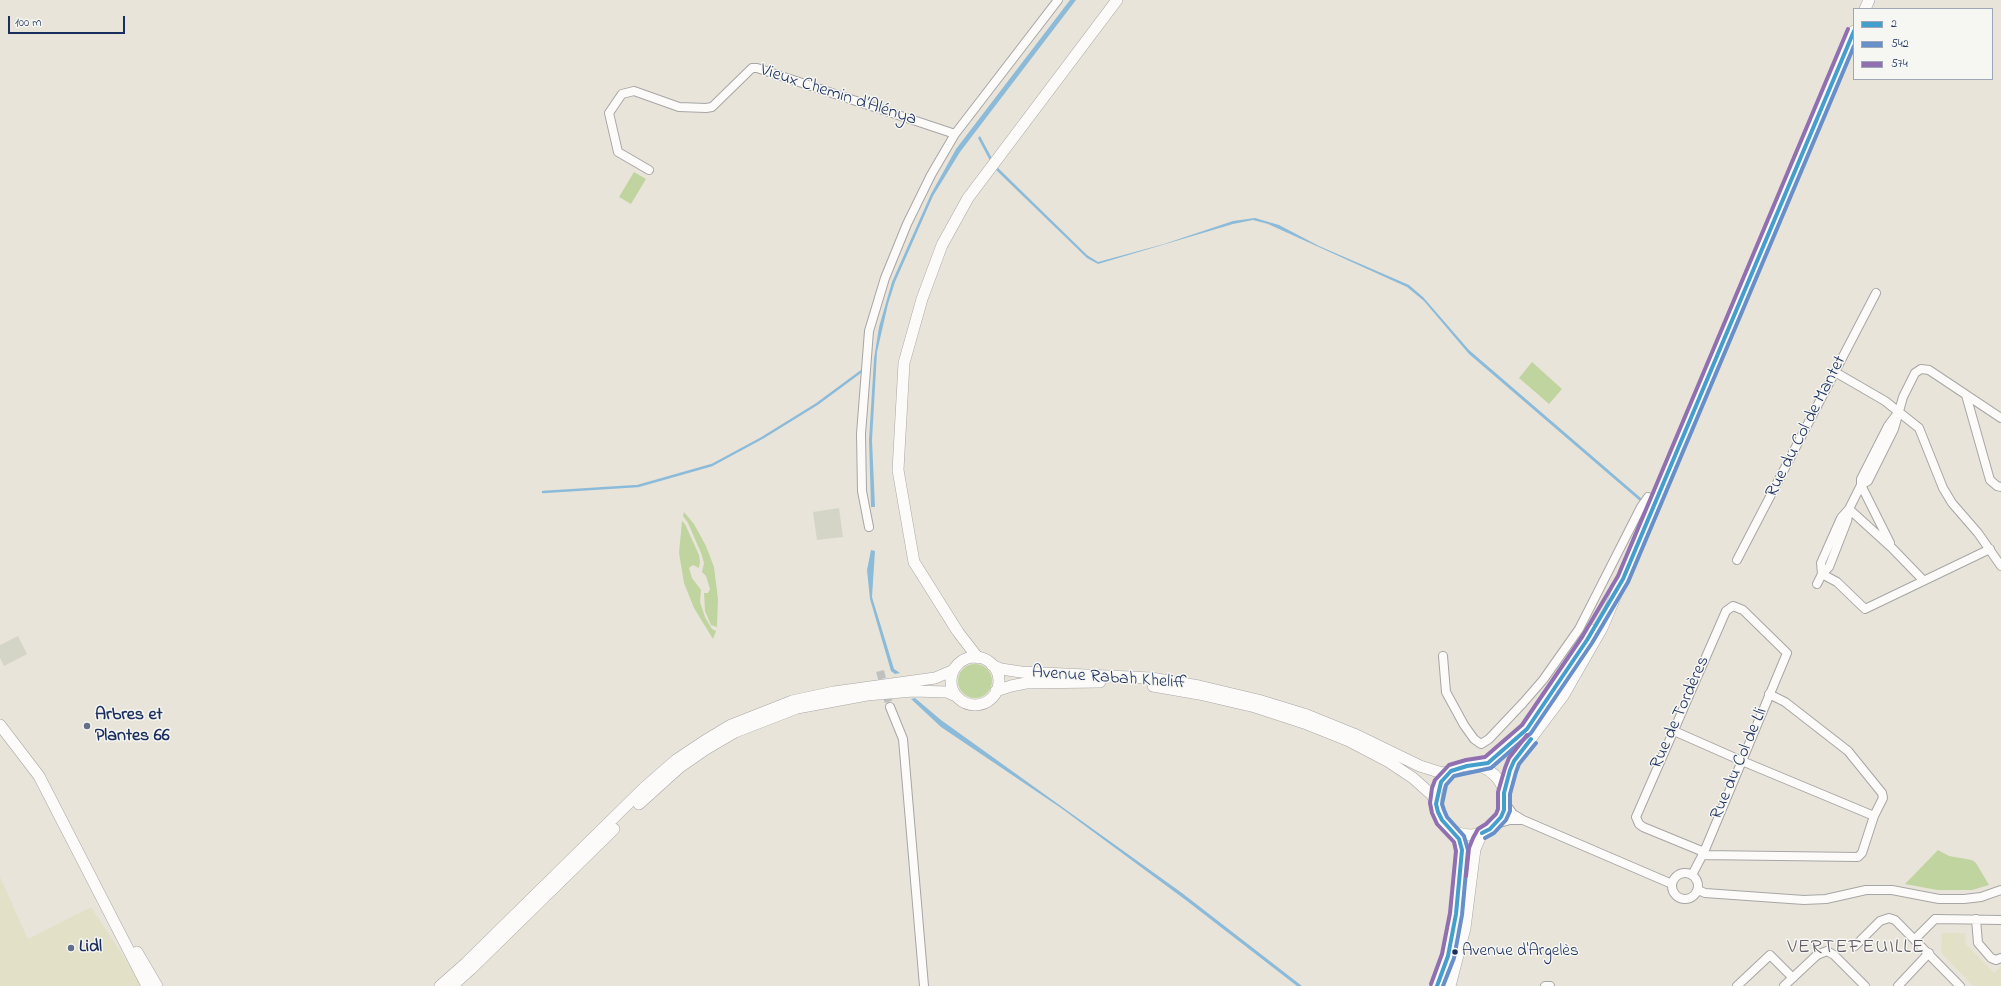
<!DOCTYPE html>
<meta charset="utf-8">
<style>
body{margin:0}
#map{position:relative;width:2001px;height:986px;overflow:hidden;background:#e9e4d9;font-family:"Indie Flower",sans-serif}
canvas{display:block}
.legend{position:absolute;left:1853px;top:8px;width:140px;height:72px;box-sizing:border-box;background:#f6f6f2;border:1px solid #9ea6b7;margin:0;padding:5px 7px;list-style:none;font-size:12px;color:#1b2f5e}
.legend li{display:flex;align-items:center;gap:8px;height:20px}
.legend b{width:20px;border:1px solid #9ea6b7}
.scale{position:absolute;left:8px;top:16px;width:117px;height:18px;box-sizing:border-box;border:2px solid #1b2f5e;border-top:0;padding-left:5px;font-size:12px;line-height:14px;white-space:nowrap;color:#1b2f5e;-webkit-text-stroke:3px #f6f6f2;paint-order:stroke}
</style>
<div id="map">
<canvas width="2001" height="986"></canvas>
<ul class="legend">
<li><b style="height:5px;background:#459fcc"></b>2</li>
<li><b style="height:5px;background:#678fca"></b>542</li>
<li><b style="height:5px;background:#9070b1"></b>574</li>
</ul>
<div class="scale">100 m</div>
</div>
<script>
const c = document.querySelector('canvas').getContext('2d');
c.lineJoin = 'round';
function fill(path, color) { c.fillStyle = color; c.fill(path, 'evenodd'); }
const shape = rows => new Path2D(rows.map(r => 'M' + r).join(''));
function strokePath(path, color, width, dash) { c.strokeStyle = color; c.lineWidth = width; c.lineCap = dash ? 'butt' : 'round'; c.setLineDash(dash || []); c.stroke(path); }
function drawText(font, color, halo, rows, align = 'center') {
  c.font = font + ' "Indie Flower",sans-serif'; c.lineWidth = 3; c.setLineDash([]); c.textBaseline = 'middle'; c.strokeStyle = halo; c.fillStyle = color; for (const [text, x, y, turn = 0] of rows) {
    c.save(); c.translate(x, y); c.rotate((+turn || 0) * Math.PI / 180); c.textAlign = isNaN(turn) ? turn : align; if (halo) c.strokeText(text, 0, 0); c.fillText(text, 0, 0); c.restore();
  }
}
fill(shape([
 [0,877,28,939,91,907,143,986,0,986],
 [1942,933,1965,933,1966,944,1994,973,2001,966,2001,986,1973,986,1941,953]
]), '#e3e0c8');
fill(shape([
 [839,508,843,537,817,540,813,512],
 [18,636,27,654,4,666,0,658,0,645]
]), '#d4d4c7');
fill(shape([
 [634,172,646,179,631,204,619,197],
 [1532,362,1562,389,1549,404,1519,378],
 [684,512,694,524,706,546,714,567,718,599,717,627,711,625,705,611,704,593,708,593,710,589,706,576,702,572,704,563,701,553,688,523,683,516],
 [682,521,685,524,699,555,700,562,699,568,693,565,689,568,692,578,701,590,700,602,705,617,712,629,716,631,713,639,694,608,684,583,679,553],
 '958 681a17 17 0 1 1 34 0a17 17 0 1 1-34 0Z',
 [1938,850,1949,856,1972,860,1976,863,1989,885,1972,890,1937,890,1905,884]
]), '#c0d4a0');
fill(shape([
 [1070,0,1076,0,960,152,933,196,895,282,888,304,877,352,872,440,875,507,871,507,869,440,874,359,879,327,892,282,931,194,956,149],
 [980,136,996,166,1087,255,1098,262,1164,244,1233,221,1255,218,1279,225,1319,246,1409,285,1423,297,1469,350,1642,499,1647,510,1646,512,1640,501,1469,354,1424,301,1407,287,1268,224,1253,220,1233,224,1098,264,1087,258,994,168,978,138],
 [871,550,875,551,872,597,894,669,900,673,895,674,891,671,870,599,867,570],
 [915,698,941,720,1182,893,1302,986,1297,986,1187,901,1061,808,941,727,911,699]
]), '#8cbbda');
strokePath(shape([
 [543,492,638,486,712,465,762,438,817,404,863,370]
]), '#8cbbda', 2.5);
strokePath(shape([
 [880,671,890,707]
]), '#c0c0c0', 8, [8, 4]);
const street = shape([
 [649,170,618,152,609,113,622,94,634,91,679,107,706,108,712,107,752,68,757,68,955,134],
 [1835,372,1885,401,1919,428,1943,488,1952,503,1978,533,2001,566],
 [1966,395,1990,480,1997,486,2001,487],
 [1861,485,1868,481,1894,429,1903,397,1915,373,1921,369,1929,370,2001,418],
 [1861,485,1890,543],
 [1849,509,1892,548,1923,580],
 [869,527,862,491,861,434,869,331,885,278,907,224,931,175,955,134,1058,0],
 [1737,560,1876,293],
 [1822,574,1837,582,1865,609,1990,549],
 [1822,574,1829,567,1847,521,1849,510],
 [1817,584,1822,574,1821,563,1841,518,1849,509,1861,485,1861,479,1888,426,1897,414],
 [1443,656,1446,692,1464,725,1474,739,1481,744,1489,739,1523,703,1543,680,1579,629,1641,507,1648,497],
 [890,707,903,739,924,986],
 [1674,731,1742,761,1874,816],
 [1523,820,1672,884],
 [1496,824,1510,820,1523,820,1513,814,1505,803],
 [1702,855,1858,857,1862,853,1874,816,1883,798,1882,793,1848,751,1785,702,1769,694],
 '1672 886a13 13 0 1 1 26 0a13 13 0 1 1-26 0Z',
 [1692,875,1704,852,1787,653,1743,610,1733,606,1726,611,1636,817,1639,824,1643,827,1704,852],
 [1698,890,1705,893,1804,900,1826,899,1866,890,1892,890,1939,899,1964,899,1981,897,2001,890],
 [1976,919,1978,943,1991,958,1996,960,2001,958],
 [1915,939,1935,919,2001,920],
 [1855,946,1880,921,1889,918,1895,920,1960,986],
 [1545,986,1550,986],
 [1737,986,1770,955,1793,978],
 [1784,986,1817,955,1827,951,1834,955,1865,986],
 [1898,986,1929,953]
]);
const secondary = shape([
 [1865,9,1869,0],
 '951 681a24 24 0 1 1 48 0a24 24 0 1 1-48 0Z',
 [978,658,958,632,914,562,898,470,904,363,922,299,942,245,968,198,1117,0],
 [992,665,1001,669,1021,672,1151,678,1199,686,1258,700,1307,715,1354,734,1420,766,1442,773,1451,771],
 [1153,686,1199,694,1255,707,1304,723,1349,741,1389,762,1413,778,1432,795,1436,804],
 [996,691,1011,686,1026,683,1100,682],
 [0,725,39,776,147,986],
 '1435 800a35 35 0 1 1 70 0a35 35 0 1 1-70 0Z',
 [1476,766,1488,763,1527,729,1538,714,1593,630],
 [1504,793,1506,781,1514,761,1563,696,1602,628,1854,31],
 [639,804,680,767,706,749,735,732,797,708,867,695,913,691,947,692,956,696],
 [137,952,157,986],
 [440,986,466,963,644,788,676,760,703,742,731,725,792,701,834,692,935,678,954,670],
 [452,986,471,969,614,829],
 [1437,986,1448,956,1456,914,1462,863,1462,850,1459,839,1451,830],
 [1450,986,1465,928,1475,849,1482,833]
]);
strokePath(street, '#a7a6a6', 10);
strokePath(secondary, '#a7a6a6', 12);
strokePath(street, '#fcfbf9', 8);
strokePath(secondary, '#fcfbf9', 11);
strokePath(shape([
 [1482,833,1490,829,1501,817,1504,810,1504,793,1510,770,1514,761,1531,739],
 [1437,986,1448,956,1456,914,1462,850,1459,839,1442,820,1438,812,1436,804,1441,782,1451,771,1467,766,1488,763,1527,729,1587,640,1623,579,1854,31]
]), '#459fcc', 4);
strokePath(shape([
 [1485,838,1494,833,1506,820,1510,811,1510,794,1516,772,1519,764,1536,743],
 [1443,986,1454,958,1462,915,1468,850,1464,836,1447,817,1444,810,1442,804,1446,785,1454,776,1491,768,1531,733,1592,643,1628,582,1854,46]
]), '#678fca', 4);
strokePath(shape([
 [1466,876,1469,848,1473,838,1478,829,1486,824,1496,814,1498,809,1498,792,1505,768,1509,758,1527,735],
 [1431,984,1442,954,1450,913,1456,851,1454,842,1437,824,1432,813,1430,803,1432,788,1435,780,1449,765,1466,760,1485,757,1522,725,1582,637,1618,576,1848,29]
]), '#9070b1', 4);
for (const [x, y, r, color] of [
 [87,726,4,"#636e89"],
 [71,948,4,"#636e89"],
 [1455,952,3.5,"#1b2f5e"]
]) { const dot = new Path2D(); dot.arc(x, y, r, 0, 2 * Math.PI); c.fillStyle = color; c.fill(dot); strokePath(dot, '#f6f6f2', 1.5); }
drawText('17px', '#1b2f5e', '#f6f6f2', [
 ["Avenue d'Argelès",1462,952]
], 'left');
drawText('18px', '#1b2f5e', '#f6f6f2', [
 ["Vieux Chemin d’Alénya",838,96,18],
 ["Rue du Col de Mantet",1807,427,-63],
 ["Avenue Rabah Kheliff",1109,679,4],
 ["Rue de Tordères",1681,713,-66],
 ["Rue du Col de Lli",1740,764,-67]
]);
drawText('bold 18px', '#1b2f5e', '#f6f6f2', [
 ["Arbres et",95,716],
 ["Plantes 66",95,737],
 ["Lidl",79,948]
], 'left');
c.letterSpacing = '1px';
drawText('20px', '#635c65', '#f6f6f2', [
 ["VERTEFEUILLE",1856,949]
]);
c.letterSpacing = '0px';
</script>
